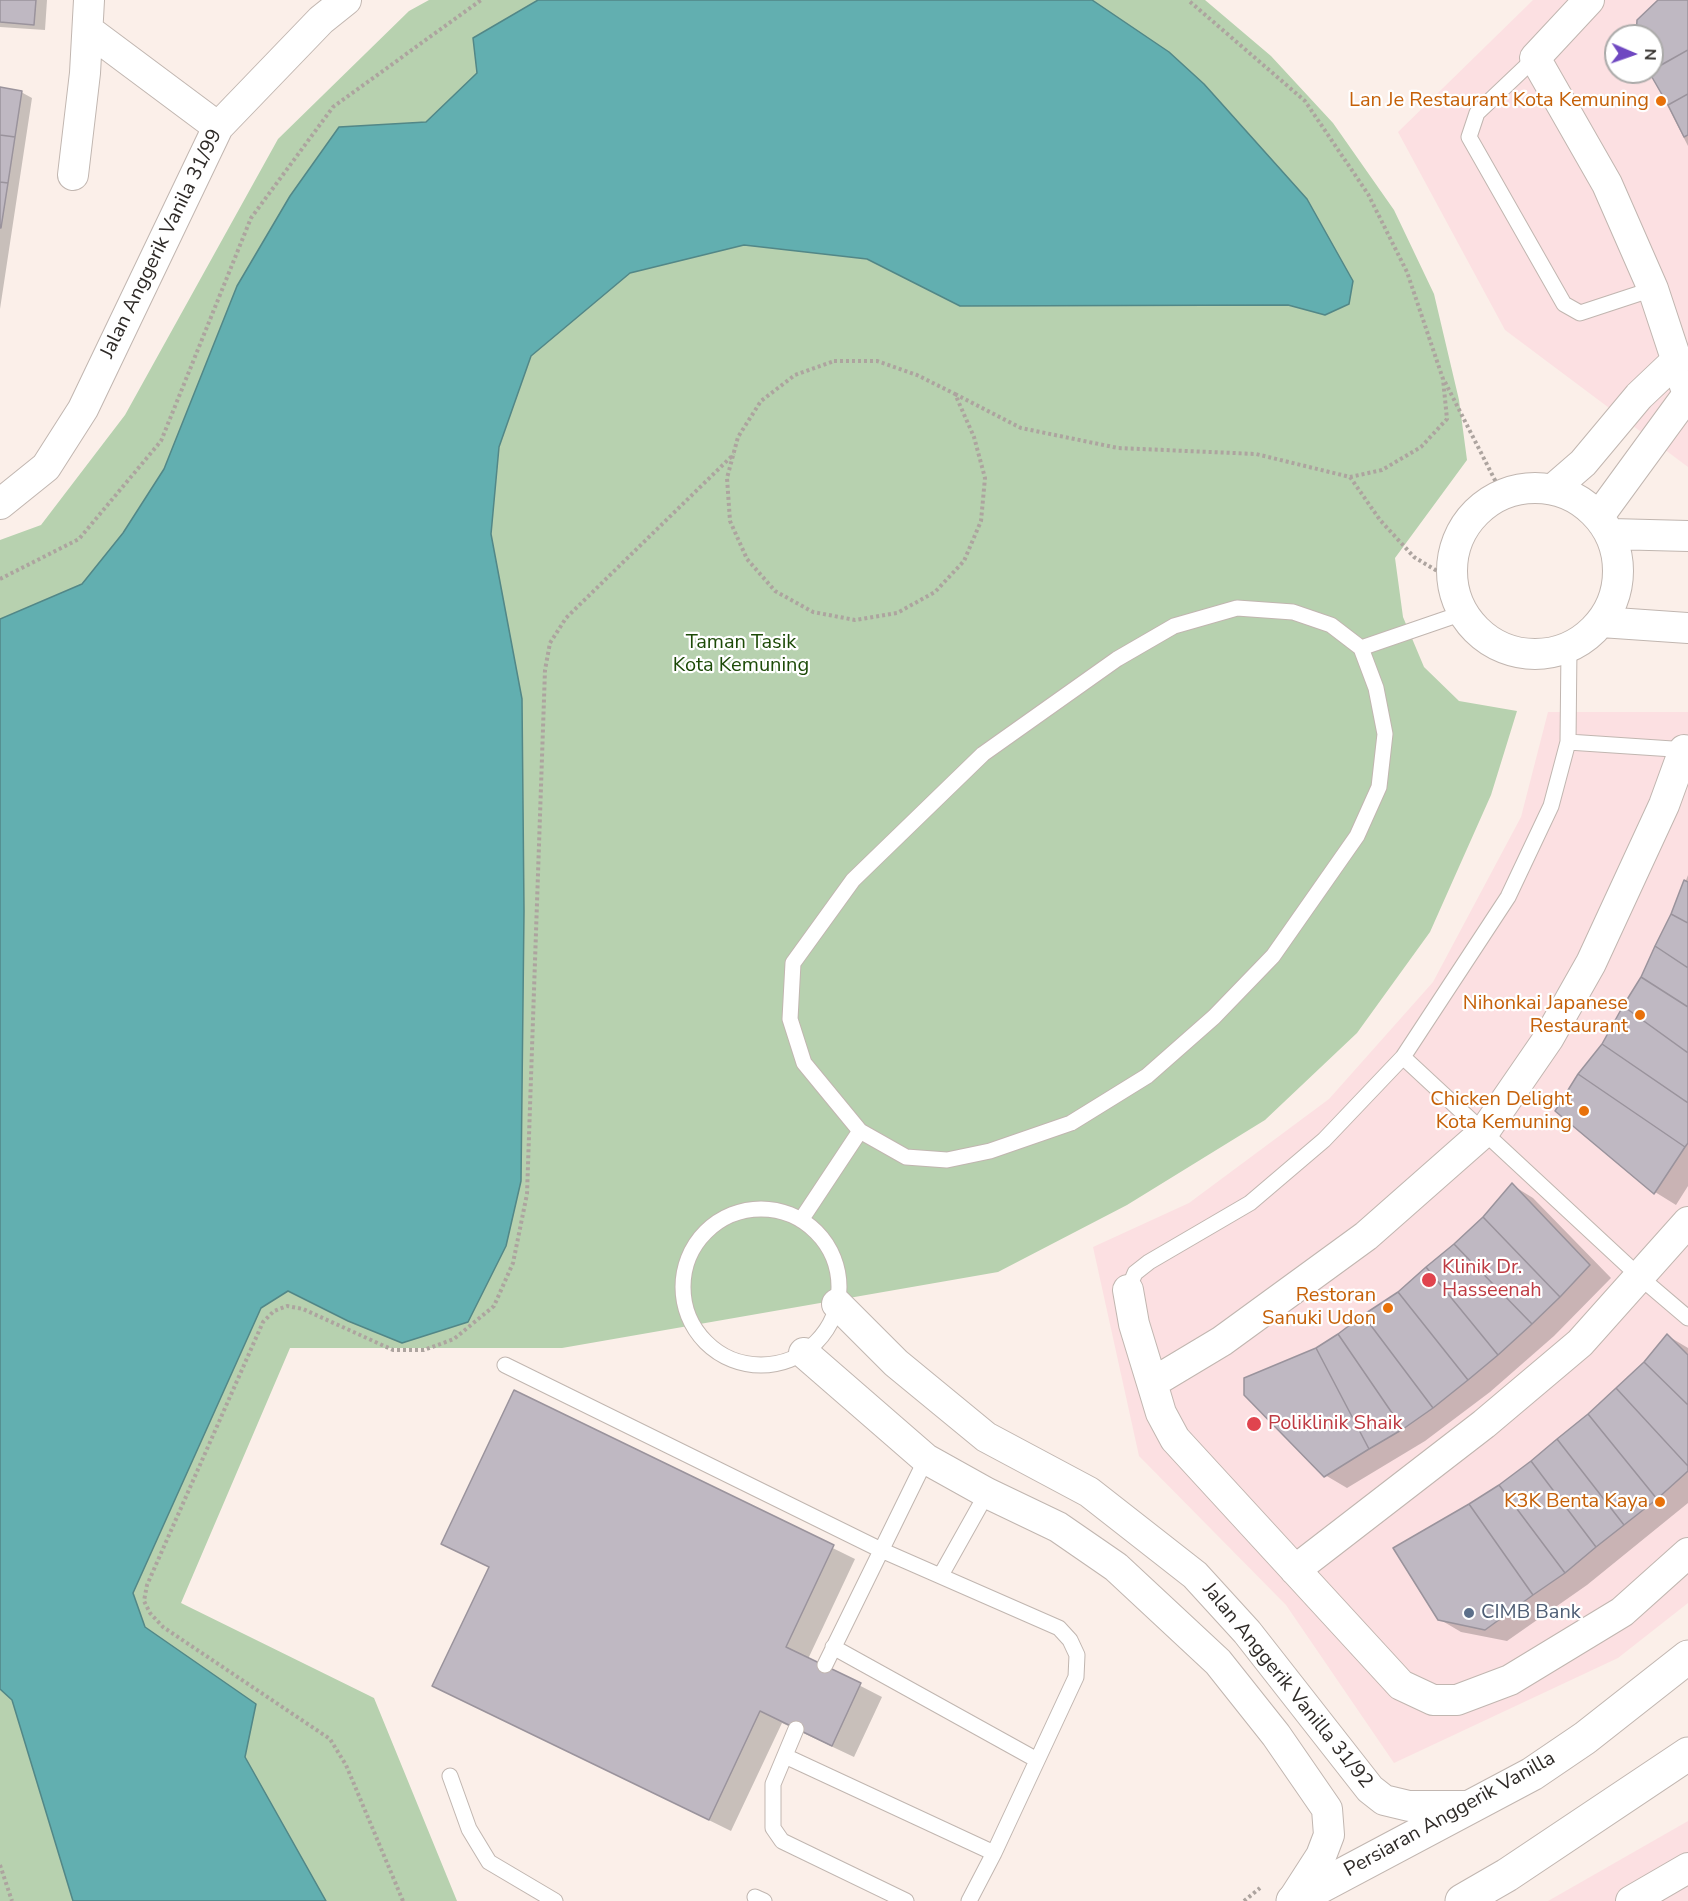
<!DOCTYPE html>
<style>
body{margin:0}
#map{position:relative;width:1688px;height:1901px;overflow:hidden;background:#fbefe9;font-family:"Nunito Sans",sans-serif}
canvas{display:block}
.north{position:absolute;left:1604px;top:24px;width:60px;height:60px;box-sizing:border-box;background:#fff;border:2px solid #abaaa9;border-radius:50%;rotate:92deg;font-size:16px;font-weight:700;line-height:24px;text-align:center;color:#2e2a27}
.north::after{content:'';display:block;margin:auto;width:21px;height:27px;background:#6f48c1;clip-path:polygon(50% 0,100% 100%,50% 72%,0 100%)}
</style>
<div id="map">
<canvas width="1688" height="1901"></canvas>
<div class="north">N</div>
</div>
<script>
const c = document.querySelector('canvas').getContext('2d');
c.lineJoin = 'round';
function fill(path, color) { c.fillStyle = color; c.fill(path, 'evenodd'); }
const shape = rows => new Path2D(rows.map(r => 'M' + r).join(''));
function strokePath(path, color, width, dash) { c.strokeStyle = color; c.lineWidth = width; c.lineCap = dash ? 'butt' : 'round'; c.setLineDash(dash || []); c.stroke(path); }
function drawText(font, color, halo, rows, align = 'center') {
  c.font = font + ' "Nunito Sans",sans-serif'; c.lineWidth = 4.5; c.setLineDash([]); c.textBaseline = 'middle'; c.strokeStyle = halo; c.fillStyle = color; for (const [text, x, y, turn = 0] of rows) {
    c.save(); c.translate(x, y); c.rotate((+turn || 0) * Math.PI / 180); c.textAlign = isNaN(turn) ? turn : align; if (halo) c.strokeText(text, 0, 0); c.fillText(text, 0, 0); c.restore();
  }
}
fill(shape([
 [1533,0,1688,0,1688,467,1505,330,1398,132],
 [1616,36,1652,36,1652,72,1616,72],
 [1548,712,1688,712,1688,1603,1618,1658,1394,1763,1286,1605,1139,1456,1093,1247,1189,1203,1329,1099,1433,982,1521,817],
 [1688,1821,1688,1901,1548,1901]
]), '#fce0e2');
fill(shape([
 [429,0,1205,0,1271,56,1333,123,1394,210,1434,294,1459,400,1467,460,1395,558,1403,617,1424,667,1459,701,1517,711,1491,795,1430,932,1357,1033,1265,1120,1127,1205,998,1272,562,1348,290,1348,181,1603,374,1698,457,1901,0,1901,0,540,41,525,125,415,278,139,409,11]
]), '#b7d1af');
const water = shape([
 [538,0,1092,0,1169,52,1204,84,1307,199,1353,281,1349,304,1325,315,1288,305,960,306,867,259,744,245,630,273,531,356,499,447,491,534,522,699,524,911,521,1181,506,1246,468,1322,402,1343,348,1321,288,1291,261,1308,133,1593,145,1627,256,1704,245,1757,326,1901,73,1901,12,1700,0,1689,0,619,82,584,123,533,164,469,237,286,290,196,339,127,426,122,477,73,473,38,538,0]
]);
fill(water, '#62afb0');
strokePath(water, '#528787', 1.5);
fill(shape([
 [0,0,47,0,45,30,0,27],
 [1661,0,1688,0,1688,146,1650,72,1652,72,1652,36,1637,36],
 [0,89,21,92,32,98,0,309],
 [1688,875,1688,1186,1676,1205,1655,1192,1604,1045,1642,978,1673,915],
 [1512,1185,1533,1198,1611,1278,1554,1336,1490,1392,1425,1441,1347,1488,1325,1475,1316,1349,1399,1294,1484,1218],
 [1668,1336,1688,1348,1688,1503,1587,1585,1507,1641,1461,1632,1439,1619,1499,1486,1558,1441,1645,1363],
 [515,1392,855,1559,808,1659,882,1697,854,1757,782,1723,731,1831,434,1685,490,1568,443,1543]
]), '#0003');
const building = shape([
 [0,0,36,0,34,25,0,22,0,0],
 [1658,0,1688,0,1688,50,1652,70,1652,36,1636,36,1637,20,1658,0],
 [1688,50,1688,94,1668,105,1649,72,1688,50],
 [0,87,22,91,15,137,0,135,0,87],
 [1688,94,1688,135,1684,137,1668,105,1688,94],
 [0,135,15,137,8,183,0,182,0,135],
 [0,182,8,183,1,228,0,228,0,182],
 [1684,880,1688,882,1688,923,1671,914,1684,880],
 [1671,914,1688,923,1688,968,1655,946,1671,914],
 [1655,946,1688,968,1688,1007,1641,977,1655,946],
 [1641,977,1688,1007,1688,1053,1623,1006,1641,977],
 [1623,1006,1688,1053,1688,1103,1602,1044,1623,1006],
 [1602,1044,1688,1103,1688,1143,1685,1147,1578,1074,1602,1044],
 [1578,1074,1685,1147,1654,1194,1555,1111,1578,1074],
 [1512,1183,1590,1265,1560,1297,1483,1217,1512,1183],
 [1483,1217,1560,1297,1532,1324,1454,1244,1483,1217],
 [1454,1244,1532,1324,1498,1355,1426,1267,1454,1244],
 [1426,1267,1498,1355,1468,1380,1398,1292,1426,1267],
 [1398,1292,1468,1380,1433,1408,1363,1315,1398,1292],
 [1363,1315,1433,1408,1403,1429,1338,1334,1363,1315],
 [1338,1334,1403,1429,1369,1449,1316,1348,1338,1334],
 [1667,1334,1688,1355,1688,1405,1644,1362,1667,1334],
 [1316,1348,1369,1449,1324,1477,1244,1395,1244,1378,1316,1348],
 [1644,1362,1688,1405,1688,1466,1616,1388,1644,1362],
 [1616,1388,1688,1466,1688,1471,1657,1499,1588,1414,1616,1388],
 [514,1390,834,1545,786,1647,861,1683,832,1746,760,1711,709,1820,432,1686,489,1567,441,1544,514,1390],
 [1588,1414,1657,1499,1624,1525,1557,1439,1588,1414],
 [1557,1439,1624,1525,1596,1547,1531,1461,1557,1439],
 [1531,1461,1596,1547,1565,1573,1499,1485,1531,1461],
 [1499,1485,1565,1573,1533,1595,1469,1504,1499,1485],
 [1469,1504,1533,1595,1485,1630,1438,1620,1393,1548,1469,1504]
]);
fill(building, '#bfb8c2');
strokePath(building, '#9a939c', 1.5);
const service = shape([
 [1535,58,1477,113,1469,137,1564,304,1580,313,1653,289],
 [1237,608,1293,612,1331,625,1361,648,1376,688,1385,734,1379,787,1357,836,1273,956,1214,1017,1147,1076,1071,1123,990,1151,947,1160,906,1157,860,1131,804,1063,790,1019,793,963,853,880,983,754,1117,659,1174,626,1237,608],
 [1361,648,1463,613],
 [1568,742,1688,750],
 [1403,1057,1641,1278,1688,1318],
 '683 1287a78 78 0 1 1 156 0a78 78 0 1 1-156 0Z',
 [801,1220,860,1131],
 [1128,1290,1135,1273,1149,1262,1250,1203,1324,1140,1403,1057,1508,897,1551,806,1568,742,1569,648],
 [505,1365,881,1550,1059,1628,1070,1640,1077,1655,1076,1677,994,1853,969,1901],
 [941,1575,987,1493],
 [833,1647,1037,1760],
 [825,1665,926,1459],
 [796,1729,773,1784,773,1828,782,1841,906,1901],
 [785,1756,994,1853],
 [450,1776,469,1829,489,1862,555,1901],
 [755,1897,764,1901]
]);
const minor = shape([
 [1589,0,1535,58,1607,184,1653,289,1688,395],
 [88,30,218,127],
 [73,175,85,73,89,0],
 '1452 571a83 83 0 1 1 166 0a83 83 0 1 1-166 0Z',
 [1553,489,1583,463,1639,396,1678,359],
 [0,504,46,467,83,409,218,127,321,20,346,0],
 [1599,516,1688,394],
 [1611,534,1688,536],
 [1601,622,1688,628],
 [1128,1290,1134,1324,1152,1383,1161,1413,1175,1439,1401,1685,1433,1700,1457,1700,1510,1680,1622,1612,1688,1553],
 [837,1304,896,1363,986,1437,1089,1492,1195,1575,1247,1632,1370,1789,1384,1800,1409,1806,1469,1806],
 [804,1353,926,1459,987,1493,1058,1527,1116,1567,1218,1662,1276,1735,1327,1809,1329,1835,1321,1856,1292,1901],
 [1152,1383,1222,1341,1366,1236,1484,1132,1548,1039,1591,963,1664,805,1684,750],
 [1295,1570,1484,1424,1580,1343,1688,1222],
 [1631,1901,1688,1868]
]);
const secondary = shape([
 [1293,1901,1532,1774,1585,1738,1688,1657],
 [1462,1901,1507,1875,1688,1754]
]);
strokePath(service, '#c1b6b0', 17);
strokePath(minor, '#c1b6b0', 32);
strokePath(secondary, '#c1b6b0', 35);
strokePath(shape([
 [834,361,877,361,917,375,955,394,974,437,985,478,981,521,964,561,935,592,897,613,855,620,813,612,775,591,747,559,730,521,727,478,738,437,761,401,795,375,834,361],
 [1445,382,1502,494],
 [955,394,1021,428,1118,448,1256,454,1350,477,1382,470,1421,447,1447,419,1443,379,1407,272,1368,194,1305,101,1188,0],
 [1350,477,1380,520,1414,557,1452,580],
 [0,579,79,539,161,441,251,218,333,107,481,0],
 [0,1865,12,1901],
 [403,1901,346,1765,330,1739,163,1627,150,1613,144,1601,147,1585,263,1322,274,1311,287,1306,303,1309,393,1350,424,1350,454,1339,494,1306,513,1263,527,1194,545,670,550,643,566,618,734,454],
 [1244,1901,1260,1888]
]), '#ada49f', 4, [3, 3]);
strokePath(service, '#fff', 15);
strokePath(minor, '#fff', 30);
strokePath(secondary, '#fff', 33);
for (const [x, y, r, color] of [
 [1661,101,6,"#e8710a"],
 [1640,1015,6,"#e8710a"],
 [1584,1111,6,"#e8710a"],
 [1429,1280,8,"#e0444e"],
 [1388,1308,6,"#e8710a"],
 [1254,1424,8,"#e0444e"],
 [1660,1502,6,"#e8710a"],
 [1469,1613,6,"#5c6f8a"]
]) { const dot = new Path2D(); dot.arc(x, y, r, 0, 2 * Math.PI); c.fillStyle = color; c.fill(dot); strokePath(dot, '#fff', 2); }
drawText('20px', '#c56008', '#fff', [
 ["Lan Je Restaurant Kota Kemuning",1649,101],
 ["Nihonkai Japanese",1628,1004],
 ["Restaurant",1628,1027],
 ["Chicken Delight",1572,1100],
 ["Kota Kemuning",1572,1123],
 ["Restoran",1376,1296],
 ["Sanuki Udon",1376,1319],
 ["K3K Benta Kaya",1648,1502]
], 'right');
drawText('20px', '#2e2a27', '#fff', [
 ["Jalan Anggerik Vanila 31/99",162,244,-64],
 ["Jalan Anggerik Vanilla 31/92",1287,1686,51],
 ["Persiaran Anggerik Vanilla",1450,1815,-29]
]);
drawText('20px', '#1c4a07', '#fff', [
 ["Taman Tasik",741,643],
 ["Kota Kemuning",741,666]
]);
drawText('20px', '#be3a42', '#fff', [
 ["Klinik Dr.",1442,1268],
 ["Hasseenah",1442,1291],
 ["Poliklinik Shaik",1268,1424]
], 'left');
drawText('20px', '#4e5e75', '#fff', [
 ["CIMB Bank",1481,1613]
], 'left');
</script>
